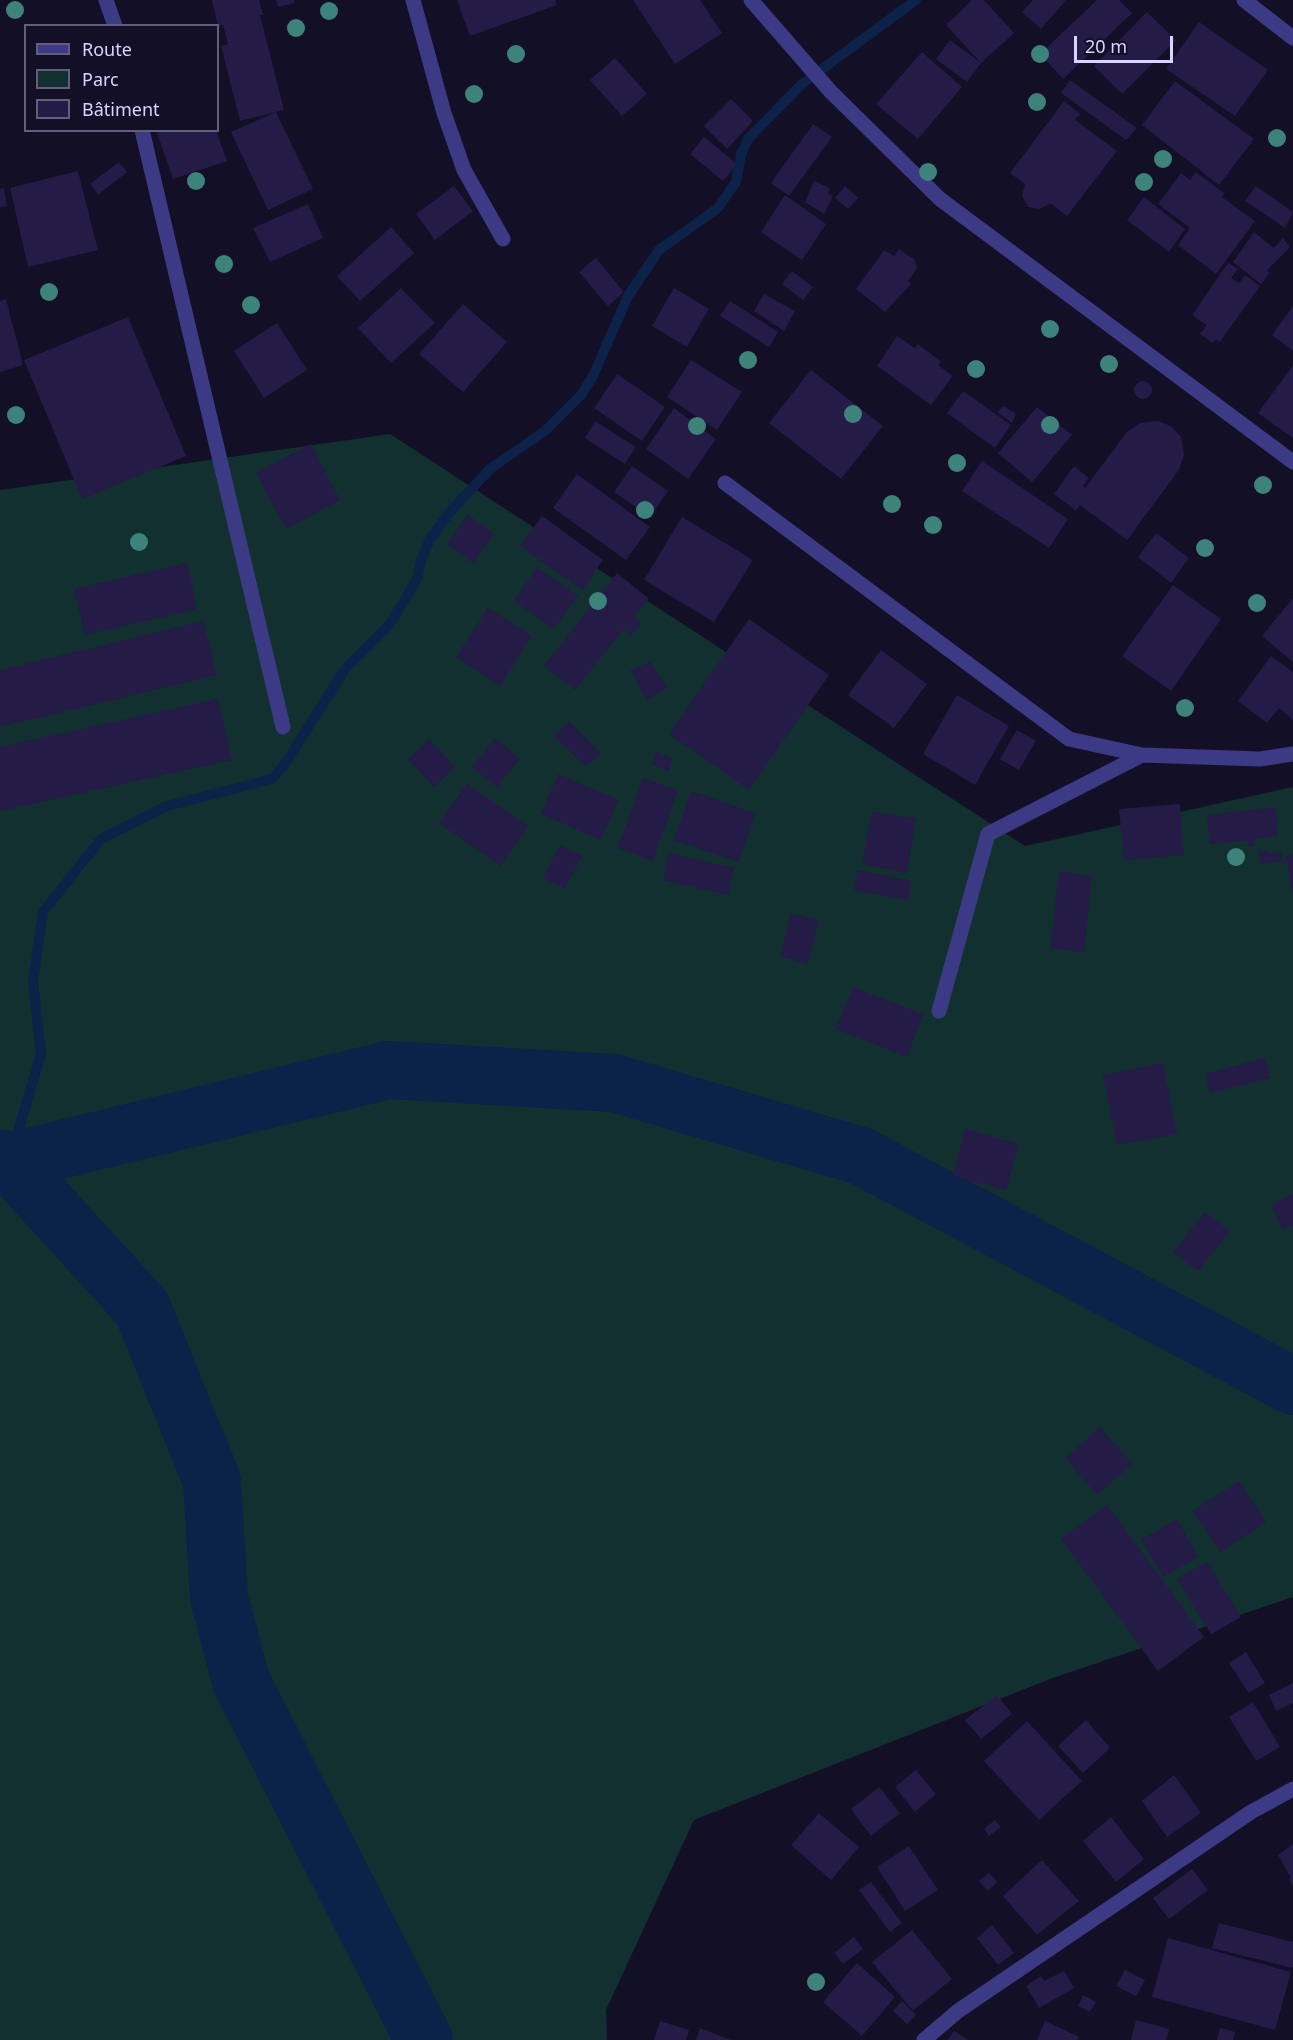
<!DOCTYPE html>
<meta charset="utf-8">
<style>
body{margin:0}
#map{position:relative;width:1293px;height:2040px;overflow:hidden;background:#130f26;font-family:"Noto Sans",sans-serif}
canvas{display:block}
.legend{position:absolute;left:24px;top:24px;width:195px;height:108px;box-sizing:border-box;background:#130f26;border:2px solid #625e7d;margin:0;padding:8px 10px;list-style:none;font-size:18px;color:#d9d4ff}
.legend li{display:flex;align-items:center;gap:12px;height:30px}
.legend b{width:30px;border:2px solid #625e7d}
.scale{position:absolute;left:1074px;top:36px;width:99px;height:27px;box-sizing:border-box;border:3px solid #d9d4ff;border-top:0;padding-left:8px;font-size:18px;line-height:21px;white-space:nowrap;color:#d9d4ff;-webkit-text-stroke:4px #130f26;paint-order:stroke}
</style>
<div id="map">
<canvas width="1293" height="2040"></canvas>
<ul class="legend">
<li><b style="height:8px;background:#3d3a85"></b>Route</li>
<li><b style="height:16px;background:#12302f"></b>Parc</li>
<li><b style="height:16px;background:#241b47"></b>Bâtiment</li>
</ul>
<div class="scale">20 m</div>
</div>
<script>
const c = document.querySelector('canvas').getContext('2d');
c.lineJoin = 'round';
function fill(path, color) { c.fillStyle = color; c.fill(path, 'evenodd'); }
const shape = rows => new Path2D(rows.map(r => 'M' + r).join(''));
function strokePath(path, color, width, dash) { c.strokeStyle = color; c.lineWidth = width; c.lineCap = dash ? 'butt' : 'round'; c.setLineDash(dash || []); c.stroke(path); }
fill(shape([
 [390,434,1025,846,1293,787,1293,1597,1050,1679,694,1820,606,2010,607,2040,0,2040,0,490]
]), '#12302f');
strokePath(shape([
 [9,1162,41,1054,33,981,43,912,101,839,167,806,272,779,285,764,345,669,390,624,417,579,421,561,430,539,449,513,490,469,545,431,581,395,593,376,628,296,659,250,718,208,736,182,741,154,748,139,802,84,916,0]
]), '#0c2248', 10);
strokePath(shape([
 [0,1158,9,1162,142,1308,212,1481,219,1598,241,1681,424,2040],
 [9,1162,389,1070,614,1083,861,1156,1293,1386]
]), '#0c2248', 58);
fill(shape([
 [212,0,259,0,263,15,260,15,284,110,240,121,221,46,228,44,223,25,218,26],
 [276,0,294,0,295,3,278,7],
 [457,0,555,0,557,5,470,36],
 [633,0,700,0,722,33,675,64],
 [972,0,984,0,1014,33,981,63,946,25],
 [1033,0,1066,0,1041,29,1022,12],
 [1097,0,1119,0,1132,13,1063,79,1040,54],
 [1147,12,1176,40,1122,94,1094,66],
 [1199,22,1268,70,1235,116,1166,69],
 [950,40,981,63,967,82,936,59],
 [922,52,962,87,918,139,876,104],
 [615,58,647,94,622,116,590,80],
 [1070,80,1137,128,1126,140,1061,93],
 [1175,81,1254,139,1219,185,1142,125],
 [731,99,753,121,727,149,704,126],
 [1064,101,1080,114,1075,120,1117,151,1067,216,1050,203,1040,209,1028,207,1022,196,1025,184,1010,173],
 [276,112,313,189,268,210,231,132],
 [813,124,832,137,789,196,771,183],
 [156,130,216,130,227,161,173,179],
 [704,137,737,164,723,181,690,154],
 [119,162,127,172,98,195,90,184],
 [78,171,98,250,28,267,10,188],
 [1196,172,1224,193,1222,197,1255,221,1216,274,1178,245,1190,228,1158,204,1181,173,1190,180],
 [814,181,830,188,828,193,833,196,824,214,805,202],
 [454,186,473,211,435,240,416,214],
 [845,186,858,198,848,209,835,198],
 [1256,186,1293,212,1285,228,1245,201],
 [4,188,7,206,0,207,0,189],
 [785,195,826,224,802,260,761,232],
 [1144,197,1185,229,1169,252,1127,220],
 [308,204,323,238,270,262,253,228],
 [391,227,414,253,360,301,337,276],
 [1254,232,1274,248,1283,238,1290,247,1269,268,1267,271,1270,273,1261,284,1233,262],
 [899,249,915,260,917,268,908,281,911,284,885,312,856,289,884,250,894,256],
 [596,258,624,292,608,306,579,272],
 [1228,263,1238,269,1231,278,1239,283,1245,275,1260,286,1220,342,1216,339,1213,343,1200,334,1207,325,1192,315],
 [792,271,813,287,803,300,782,284],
 [401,288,435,323,391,363,358,328],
 [674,288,709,309,687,347,652,326],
 [764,294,795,311,784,331,754,311],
 [6,299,23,365,0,372,0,301],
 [730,301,778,332,769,347,720,316],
 [463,304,507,342,463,392,419,354],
 [1293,306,1293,351,1272,335],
 [128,317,186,456,82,499,24,360],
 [277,323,307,370,264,398,234,351],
 [897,336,915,348,918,344,941,362,938,365,953,376,931,405,877,366],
 [691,360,742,392,717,430,667,397],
 [1293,365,1293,438,1258,413],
 [811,370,883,426,841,479,769,423],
 [617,374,665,407,642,441,594,408],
 '1134 390a9 9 0 1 1 18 0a9 9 0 1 1-18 0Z',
 [963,391,1011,425,995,448,947,413],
 [1004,406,1016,414,1012,423,997,412],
 [1037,407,1072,435,1032,482,998,453],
 [674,408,716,439,688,479,646,449],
 [595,421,636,447,625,464,585,438],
 [1158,421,1171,426,1181,437,1184,455,1179,470,1127,540,1080,505,1076,511,1054,494,1074,466,1089,478,1083,486,1085,488,1127,432,1140,423],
 [311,444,340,500,286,529,256,473],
 [982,461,1068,519,1049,548,962,491],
 [632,466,668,491,650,517,614,492],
 [577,474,650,527,626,560,553,508],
 [468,515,494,534,473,563,447,544],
 [542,516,603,560,582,590,520,546],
 [682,517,753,560,714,622,644,580],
 [1156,533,1189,558,1171,583,1138,557],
 [187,563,197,609,85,635,74,589],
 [537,567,578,596,554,629,514,601],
 [617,573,649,599,634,617,642,624,631,635,624,629,575,690,544,666],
 [1173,585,1221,619,1171,691,1122,656],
 [1293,598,1293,662,1262,636],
 [488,608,532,636,500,686,456,657],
 [749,619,829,675,749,790,669,734],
 [203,621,217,675,0,727,0,670],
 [881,650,927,684,894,728,848,695],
 [1271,656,1293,672,1293,720,1279,708,1267,723,1238,701],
 [651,662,667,688,647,700,630,670],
 [957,695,1009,726,975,785,923,754],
 [218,699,232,760,0,811,0,747],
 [569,721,600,753,586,767,554,736],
 [1017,730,1036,741,1019,770,1000,759],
 [495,738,520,759,497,787,472,767],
 [429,739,455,767,434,787,408,759],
 [657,752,673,759,668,771,652,764],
 [558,774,618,800,601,840,541,814],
 [643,778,678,790,653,861,618,848],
 [467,784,528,826,500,866,439,823],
 [691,791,755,813,739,862,674,840],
 [1180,804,1184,855,1124,860,1119,809],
 [1276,807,1278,835,1254,839,1254,847,1249,847,1248,840,1210,844,1207,815],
 [872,812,916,818,907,873,862,864],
 [560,845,582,856,565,889,543,878],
 [1267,850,1268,854,1281,852,1283,861,1260,864,1259,851],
 [669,853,734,868,728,895,663,880],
 [1293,855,1293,893,1292,893,1286,856],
 [858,870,912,881,908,900,854,890],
 [1059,871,1092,876,1084,953,1050,948],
 [791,913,819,920,808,964,780,956],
 [853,987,923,1014,907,1057,836,1029],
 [1265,1058,1270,1078,1210,1093,1205,1074],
 [1163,1063,1177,1134,1117,1145,1103,1075],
 [965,1129,1019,1144,1006,1190,953,1176],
 [1293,1194,1293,1225,1283,1230,1271,1204],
 [1205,1212,1230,1231,1198,1271,1173,1252],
 [1100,1427,1132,1464,1097,1495,1065,1458],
 [1239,1481,1266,1522,1220,1552,1193,1511],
 [1107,1505,1204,1637,1158,1671,1061,1539],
 [1177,1519,1198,1557,1163,1577,1141,1540],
 [1207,1562,1241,1617,1211,1634,1177,1579],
 [1246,1652,1265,1683,1249,1693,1229,1663],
 [1293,1683,1293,1703,1276,1711,1269,1695],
 [997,1695,1012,1714,981,1739,965,1720],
 [1253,1702,1280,1747,1256,1761,1229,1717],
 [1086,1720,1110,1748,1083,1773,1058,1746],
 [1027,1721,1082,1781,1039,1820,984,1761],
 [916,1770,936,1794,915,1812,895,1787],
 [1174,1775,1201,1813,1167,1837,1142,1801],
 [879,1787,900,1813,871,1836,851,1809],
 [819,1813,859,1847,831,1880,791,1845],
 [1111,1817,1144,1859,1116,1882,1083,1841],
 [995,1820,1001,1827,989,1836,984,1829],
 [1293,1844,1293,1886,1289,1879,1291,1878,1278,1855],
 [909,1846,938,1890,905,1911,877,1867],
 [1042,1860,1079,1901,1037,1935,1003,1896],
 [1192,1869,1208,1890,1169,1919,1153,1898],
 [989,1873,997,1882,988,1891,979,1881],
 [871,1882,902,1923,890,1932,859,1890],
 [1219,1923,1293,1942,1293,1968,1212,1948],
 [992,1925,1014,1953,998,1965,977,1938],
 [912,1930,952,1979,913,2011,872,1962],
 [854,1937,863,1949,843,1964,834,1953],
 [1168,1938,1291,1972,1275,2030,1152,1997],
 [857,1963,895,1997,862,2036,823,2002],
 [1125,1970,1145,1980,1136,1996,1116,1986],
 [1064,1971,1074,1988,1039,2008,1026,1986,1041,1976,1044,1981],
 [1083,1995,1096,2002,1090,2012,1078,2006],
 [902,2001,916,2015,907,2024,893,2011],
 [1136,2020,1169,2029,1166,2040,1131,2040],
 [660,2021,689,2030,686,2040,654,2040],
 [1045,2021,1079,2037,1077,2040,1037,2040],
 [700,2028,731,2040,696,2040],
 [1220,2028,1235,2032,1233,2040,1217,2040],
 [954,2031,968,2040,948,2040]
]), '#241b47');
strokePath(shape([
 [106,0,115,26],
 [413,0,444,113,464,170,503,239],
 [751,0,831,92,940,199,1293,462],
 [1244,0,1293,38],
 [142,130,283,727],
 [725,483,1069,739,1142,755,1260,759,1293,754],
 [939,1011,988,834,1142,755],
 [924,2040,958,2011,1251,1812,1293,1789]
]), '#3d3a85', 15);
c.fillStyle = '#3d827b';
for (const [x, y] of [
 [15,10],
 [329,11],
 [296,28],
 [516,54],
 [1040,54],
 [474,94],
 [1037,102],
 [1277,138],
 [1163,159],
 [928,172],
 [196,181],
 [1144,182],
 [224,264],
 [49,292],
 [251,305],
 [1050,329],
 [748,360],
 [1109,364],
 [976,369],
 [853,414],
 [16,415],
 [1050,425],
 [697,426],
 [957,463],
 [1263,485],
 [892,504],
 [645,510],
 [933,525],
 [139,542],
 [1205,548],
 [598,601],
 [1257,603],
 [1185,708],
 [1236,857],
 [816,1982]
]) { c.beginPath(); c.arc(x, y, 9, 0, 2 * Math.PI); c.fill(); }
</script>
